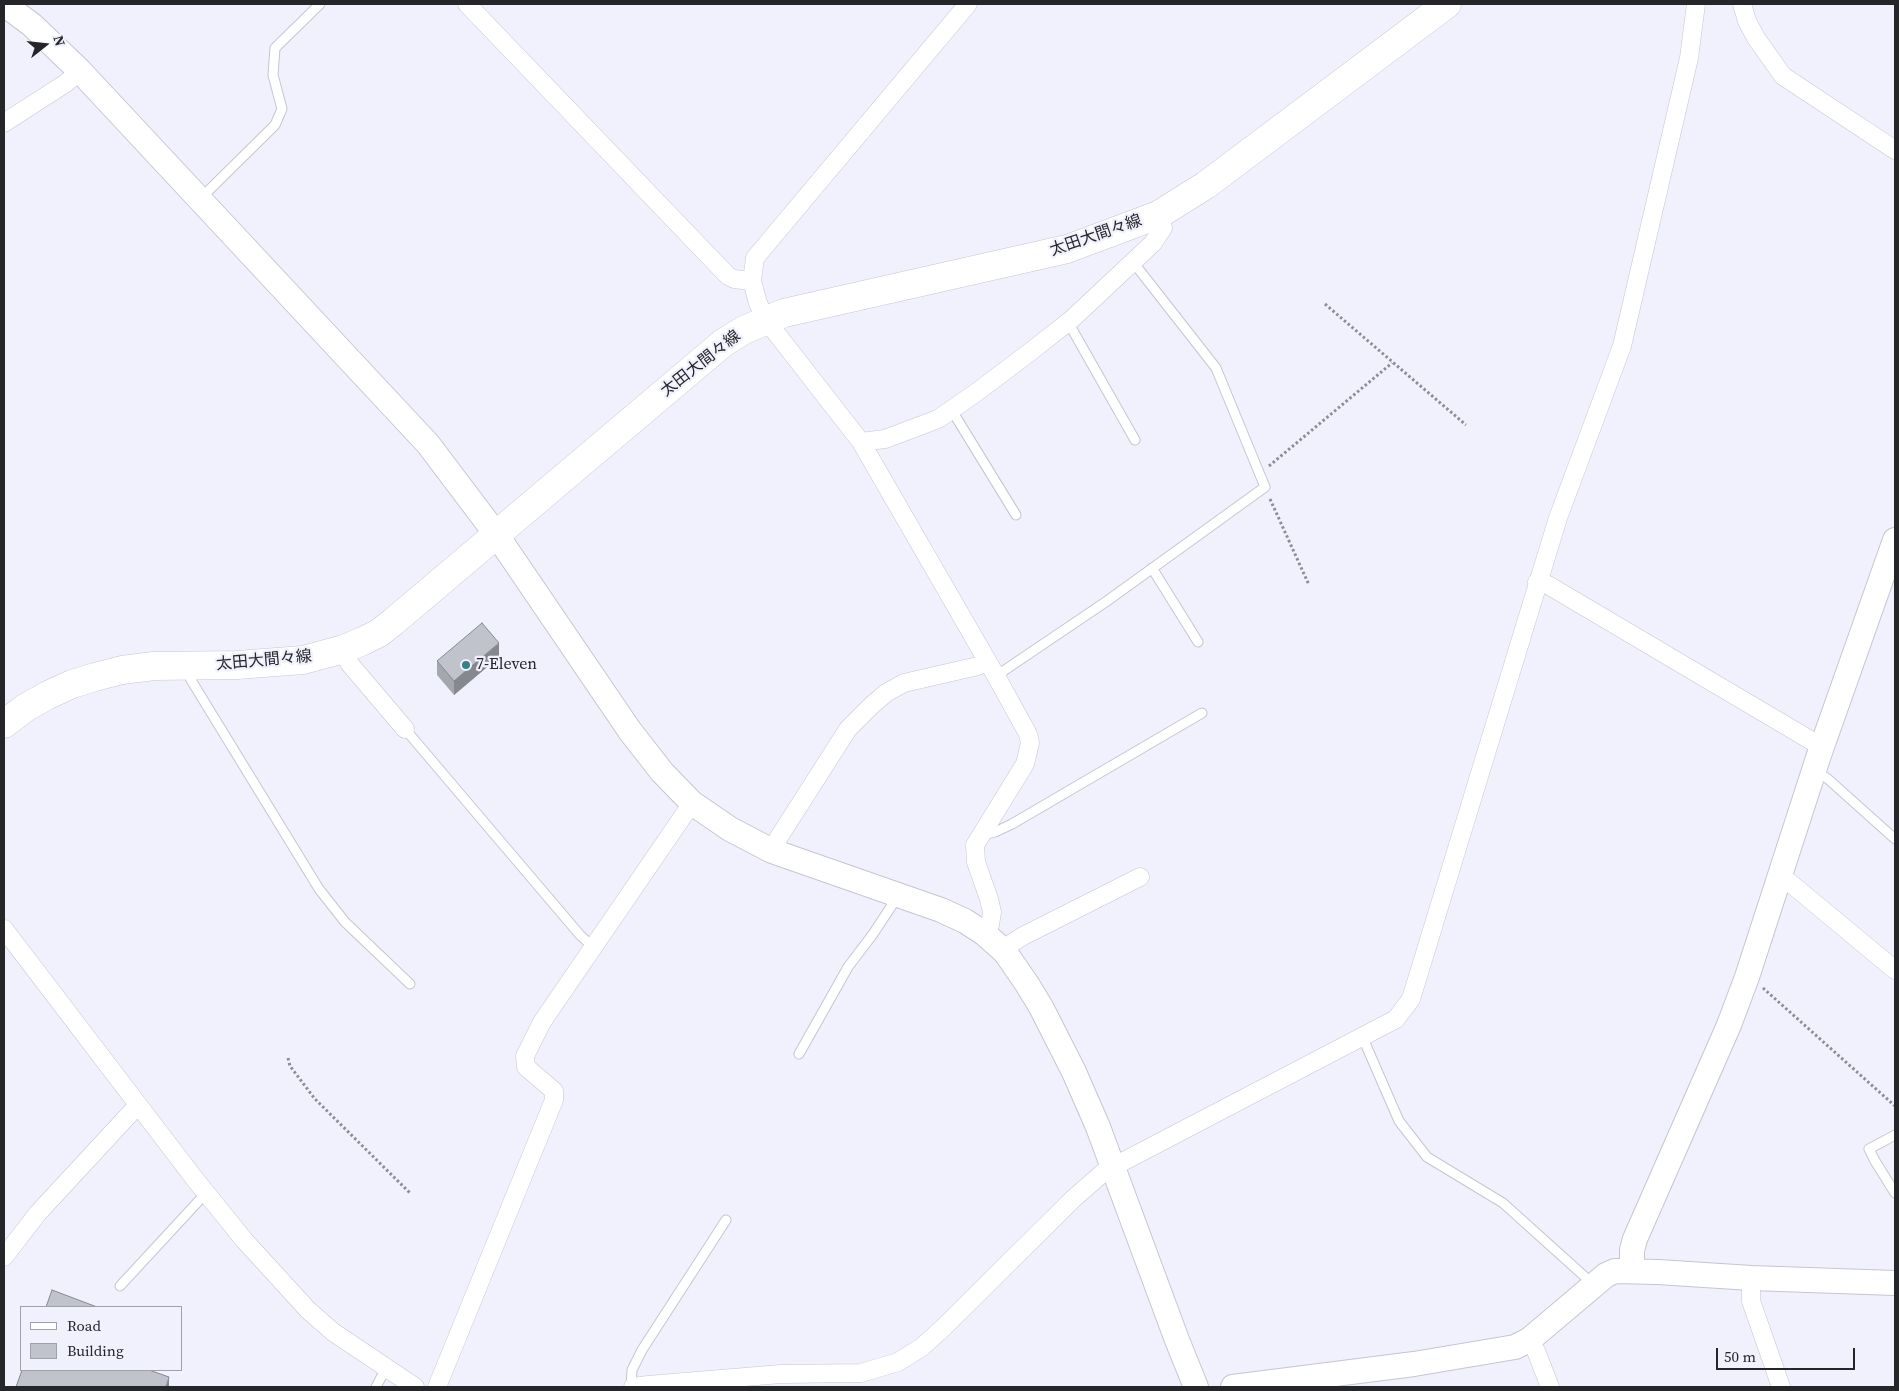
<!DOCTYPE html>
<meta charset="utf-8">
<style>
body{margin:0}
#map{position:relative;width:1899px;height:1391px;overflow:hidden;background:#f0f1fc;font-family:"Source Serif 4",serif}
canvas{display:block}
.frame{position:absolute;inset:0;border:5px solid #25262a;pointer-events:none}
.legend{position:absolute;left:20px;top:1306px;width:162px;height:65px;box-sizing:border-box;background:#f0f1fc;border:1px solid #9fa0a8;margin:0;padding:6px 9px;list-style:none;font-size:15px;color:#25262a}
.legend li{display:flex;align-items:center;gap:10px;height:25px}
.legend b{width:25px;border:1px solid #9fa0a8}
.north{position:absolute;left:20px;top:20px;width:50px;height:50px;-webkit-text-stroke:4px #f0f1fc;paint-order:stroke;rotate:74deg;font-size:14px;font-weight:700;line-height:20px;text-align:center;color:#25262a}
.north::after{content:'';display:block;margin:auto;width:18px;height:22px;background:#25262a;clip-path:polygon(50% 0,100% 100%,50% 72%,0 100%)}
.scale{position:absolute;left:1716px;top:1348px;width:139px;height:22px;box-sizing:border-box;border:2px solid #25262a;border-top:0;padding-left:6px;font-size:15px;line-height:18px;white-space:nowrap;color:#25262a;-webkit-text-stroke:4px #f0f1fc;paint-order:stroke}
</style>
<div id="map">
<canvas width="1899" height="1391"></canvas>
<div class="frame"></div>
<ul class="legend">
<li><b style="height:6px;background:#fff"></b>Road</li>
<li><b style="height:14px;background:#c0c2cc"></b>Building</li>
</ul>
<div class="north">N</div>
<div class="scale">50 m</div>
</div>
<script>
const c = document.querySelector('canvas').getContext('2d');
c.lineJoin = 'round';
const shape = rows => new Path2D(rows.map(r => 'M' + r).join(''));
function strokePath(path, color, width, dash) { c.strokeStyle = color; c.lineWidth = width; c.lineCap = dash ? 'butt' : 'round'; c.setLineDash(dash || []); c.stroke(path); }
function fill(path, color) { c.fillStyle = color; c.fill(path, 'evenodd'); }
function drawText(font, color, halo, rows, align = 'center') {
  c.font = font + ' "Source Serif 4","Noto Sans JP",serif'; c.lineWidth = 4.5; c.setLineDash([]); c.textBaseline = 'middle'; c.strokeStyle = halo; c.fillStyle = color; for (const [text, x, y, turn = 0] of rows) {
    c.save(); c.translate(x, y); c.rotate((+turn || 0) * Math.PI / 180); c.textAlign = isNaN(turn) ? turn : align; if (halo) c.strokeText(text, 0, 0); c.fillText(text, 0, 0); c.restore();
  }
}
const lane = shape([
 [201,198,275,125,282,109,273,75,275,48,320,4],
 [1068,322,1135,440],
 [951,409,1016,515],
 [1152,568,1198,642],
 [187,669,191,680,319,889,345,922,410,984],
 [996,676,1107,601,1265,487,1216,368,1133,262],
 [405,729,506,848,580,935,593,947],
 [1816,771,1828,779,1895,839],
 [982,835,995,832,1012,824,1202,713],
 [1362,1036,1399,1121,1427,1157,1503,1203,1594,1285],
 [799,1054,848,967,873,934,898,896],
 [1895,1135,1869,1149,1875,1161,1895,1193],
 [120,1286,206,1193],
 [376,1387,386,1368],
 [631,1387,632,1370,642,1350,726,1220]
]);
const street = shape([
 [467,4,728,276,734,279,752,281],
 [968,4,755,258,752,281,758,303,766,320,861,442,996,676,1028,734,1030,743,1025,764,975,845,976,862,989,899,992,912,990,925,985,934],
 [1742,4,1747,21,1756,38,1783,76,1895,150],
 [4,123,66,83,80,71],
 [861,442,885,439,938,419,977,392,1030,352,1072,319,1153,243,1163,228,1158,215],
 [1537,582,1548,585,1822,747],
 [344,649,349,663,405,729],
 [772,851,779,837,848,729,872,705,886,693,904,683,978,666,987,661],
 [1779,876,1789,882,1895,970],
 [4,929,194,1178,244,1240,308,1310,333,1332,415,1387],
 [1005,952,1012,943,1023,936,1140,877],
 [4,1257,38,1213,138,1105],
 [1751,1278,1751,1301,1781,1387],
 [1529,1340,1536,1351,1550,1387],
 [437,1387,554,1100,554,1091,526,1067,525,1056,542,1022,692,803],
 [633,1387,648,1385,781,1374,861,1373,898,1362,922,1347,944,1327,1073,1199,1105,1171,1396,1019,1411,999,1558,518,1622,346,1689,58,1696,4]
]);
const secondary = shape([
 [4,4,32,25,80,71,428,444,496,534,630,731,662,772,692,803,730,829,772,851,941,910,965,921,985,934,1005,952,1027,984,1041,1007,1074,1072,1098,1127,1177,1340,1196,1387],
 [1632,1270,1632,1250,1635,1239,1729,1025,1747,977,1819,755,1895,540],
 [1233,1387,1414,1364,1515,1347,1529,1340,1606,1275,1615,1271,1658,1272,1751,1278,1895,1283]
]);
const primary = shape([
 [4,724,25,708,48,695,72,684,95,677,122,670,154,666,237,665,303,660,344,649,363,641,379,633,393,622,723,343,744,330,784,313,1067,249,1158,215,1206,185,1447,4]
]);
strokePath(lane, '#c4c6d0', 11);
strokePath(street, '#c4c6d0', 19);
strokePath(secondary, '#c4c6d0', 26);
strokePath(primary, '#c4c6d0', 29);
strokePath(shape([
 [1325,304,1466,425],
 [1269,466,1392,363],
 [1270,499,1309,585],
 [1763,988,1895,1106],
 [288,1058,290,1066,315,1099,411,1194]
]), '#8d8e95', 3, [2.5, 2.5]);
strokePath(lane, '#fff', 9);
strokePath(street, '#fff', 18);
strokePath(secondary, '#fff', 24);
strokePath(primary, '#fff', 28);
fill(shape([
 [499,657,454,695,437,675,437,661]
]), '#a5a7af');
fill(shape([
 [499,643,499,657,454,695,454,681],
 [169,1377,169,1387,166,1387]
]), '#86888f');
const building = shape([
 [482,623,499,643,454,681,437,661,482,623],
 [52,1290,97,1307,46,1307,52,1290],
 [22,1370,149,1370,169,1377,166,1387,16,1387,22,1370]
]);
fill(building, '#c0c2cc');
strokePath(building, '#86888f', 1);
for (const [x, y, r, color] of [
 [466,665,5,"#388087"]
]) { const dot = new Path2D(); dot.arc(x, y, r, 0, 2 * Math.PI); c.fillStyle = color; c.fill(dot); strokePath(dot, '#f0f1fc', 2); }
drawText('16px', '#25262a', '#f0f1fc', [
 ["太田大間々線",1096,236,-19],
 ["太田大間々線",701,364,-38],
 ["太田大間々線",264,661,-5]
]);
drawText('16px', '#25262a', '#f0f1fc', [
 ["7-Eleven",476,665]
], 'left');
</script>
